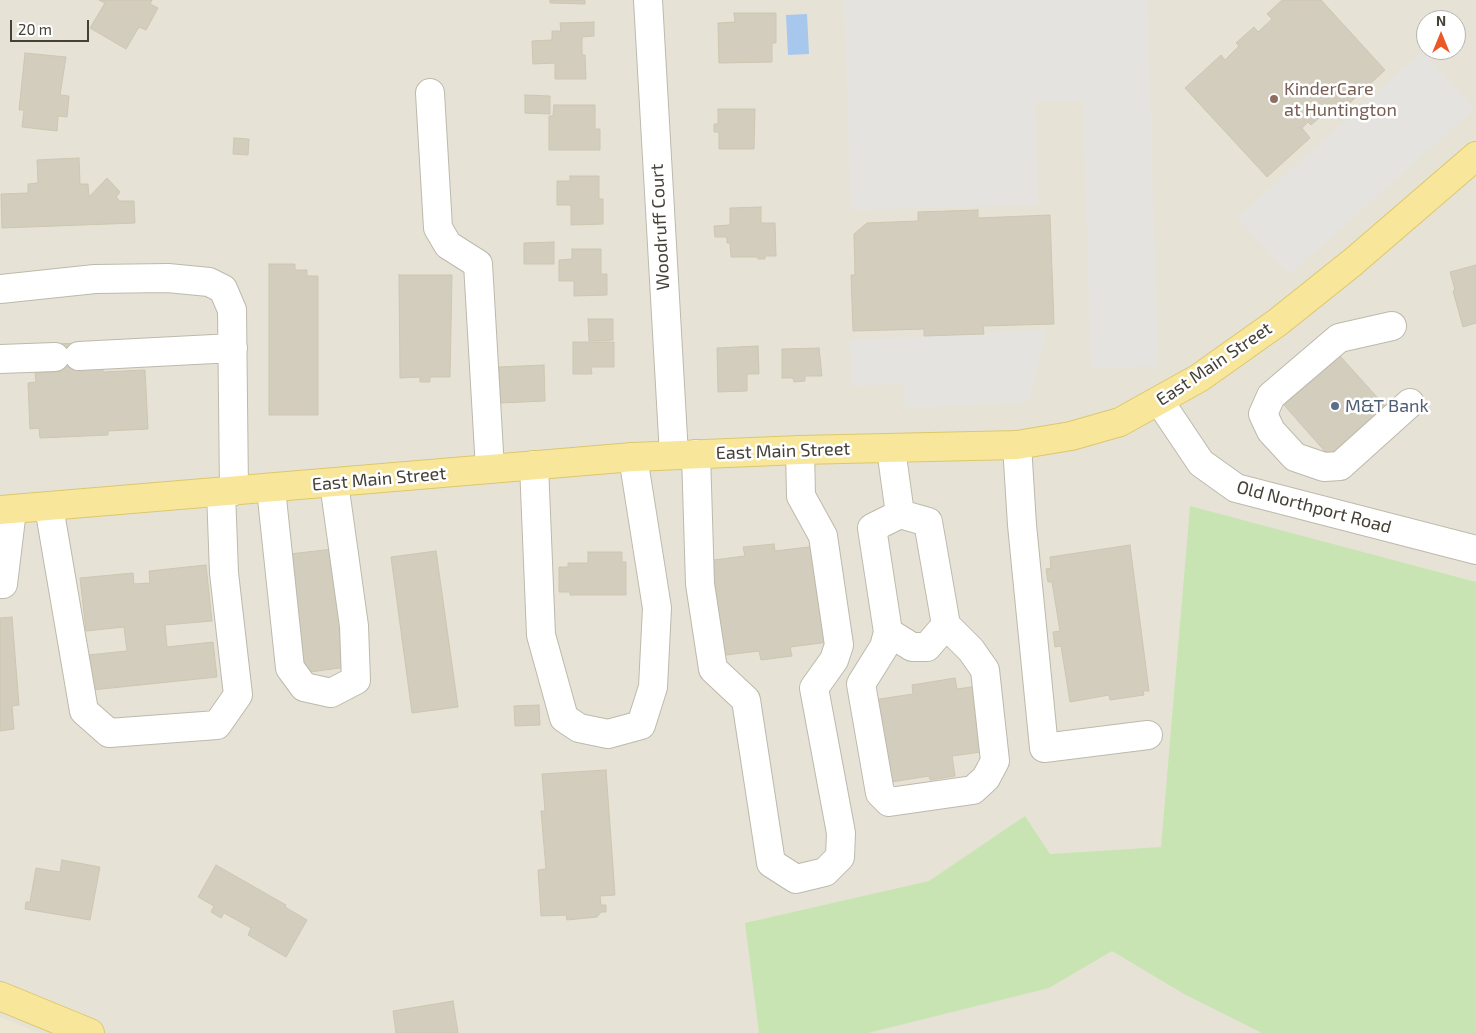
<!DOCTYPE html>
<style>
body{margin:0}
#map{position:relative;width:1476px;height:1033px;overflow:hidden;background:#f3f0e7;font-family:"Exo 2",sans-serif}
canvas{display:block}
.north{position:absolute;left:1416px;top:10px;width:50px;height:50px;box-sizing:border-box;background:#fff;border:1px solid #b5b3af;border-radius:50%;rotate:0deg;font-size:14px;font-weight:700;line-height:20px;text-align:center;color:#454137}
.north::after{content:'';display:block;margin:auto;width:18px;height:22px;background:#ec5825;clip-path:polygon(50% 0,100% 100%,50% 72%,0 100%)}
.scale{position:absolute;left:10px;top:20px;width:79px;height:22px;box-sizing:border-box;border:2px solid #454137;border-top:0;padding-left:6px;font-size:15px;line-height:18px;white-space:nowrap;color:#454137;-webkit-text-stroke:4px #fff;paint-order:stroke}
</style>
<div id="map">
<canvas width="1476" height="1033"></canvas>
<div class="north">N</div>
<div class="scale">20 m</div>
</div>
<script>
const c = document.querySelector('canvas').getContext('2d');
c.lineJoin = 'round';
function fill(path, color) { c.fillStyle = color; c.fill(path, 'evenodd'); }
const shape = rows => new Path2D(rows.map(r => 'M' + r).join(''));
function strokePath(path, color, width, dash) { c.strokeStyle = color; c.lineWidth = width; c.lineCap = dash ? 'butt' : 'round'; c.setLineDash(dash || []); c.stroke(path); }
function drawText(font, color, halo, rows, align = 'center') {
  c.font = font + ' "Exo 2",sans-serif'; c.lineWidth = 5; c.setLineDash([]); c.textBaseline = 'middle'; c.strokeStyle = halo; c.fillStyle = color; for (const [text, x, y, turn = 0] of rows) {
    c.save(); c.translate(x, y); c.rotate((+turn || 0) * Math.PI / 180); c.textAlign = isNaN(turn) ? turn : align; if (halo) c.strokeText(text, 0, 0); c.fillText(text, 0, 0); c.restore();
  }
}
fill(shape([
 [0,0,1476,0,1476,1033,0,1033],
 [1426,20,1456,20,1456,50,1426,50]
]), '#e6e3d6');
fill(shape([
 [0,1017,39,1033,0,1033]
]), '#ebe7d2');
fill(shape([
 [1190,506,1476,582,1476,1033,1262,1033,1184,994,1112,951,1049,988,868,1033,759,1033,745,923,929,881,1025,816,1050,854,1161,847]
]), '#c9e4b3');
fill(shape([
 [844,0,1147,0,1158,366,1091,368,1083,101,1035,102,1038,205,851,210],
 [1423,51,1474,109,1289,275,1237,218],
 [1046,330,1028,402,905,408,904,384,852,386,850,340]
]), '#e4e3df');
fill(shape([
 [807,14,809,54,788,55,786,15]
]), '#a7c8ec');
const building = shape([
 [99,0,152,0,150,4,158,8,146,30,139,27,126,49,90,28,105,3,99,0],
 [550,0,585,0,585,4,550,3,550,0],
 [1282,0,1321,0,1385,70,1337,115,1327,111,1311,125,1308,122,1302,128,1310,138,1267,177,1185,88,1221,55,1225,60,1239,46,1236,43,1254,27,1258,32,1272,19,1267,14,1282,0],
 [734,13,776,13,776,43,772,43,772,62,719,63,718,23,735,22,734,13],
 [594,22,594,36,582,37,582,55,585,55,586,79,555,79,555,63,533,64,532,41,552,40,552,31,561,31,560,23,594,22],
 [25,53,66,57,60,95,69,96,67,117,58,116,57,131,22,127,24,110,19,110,25,53],
 [525,95,550,96,550,114,525,113,525,95],
 [554,105,595,105,595,129,600,129,600,150,549,150,549,116,553,116,554,105],
 [718,109,755,109,754,149,719,149,719,132,714,132,714,124,718,124,718,109],
 [234,138,249,139,248,155,233,154,234,138],
 [79,158,80,184,88,184,89,197,107,178,120,192,116,197,120,201,134,201,135,223,2,228,1,194,28,193,28,184,38,183,37,160,79,158],
 [570,176,599,176,599,199,603,199,603,224,571,225,571,205,557,205,557,181,570,181,570,176],
 [761,207,761,223,775,223,776,256,765,256,765,259,758,259,758,257,731,257,730,243,727,243,727,237,715,237,714,226,730,225,730,208,761,207],
 [978,210,978,218,1050,215,1054,324,983,326,984,334,924,336,924,329,853,331,851,275,855,275,854,234,867,223,918,221,918,212,978,210],
 [554,242,554,264,524,264,524,243,554,242],
 [572,249,601,249,601,274,607,274,607,295,574,296,574,281,559,281,559,260,572,259,572,249],
 [269,264,295,264,295,270,307,270,307,276,318,276,318,415,269,415,269,264],
 [1476,265,1476,323,1463,327,1453,291,1455,290,1450,272,1476,265],
 [399,275,452,275,450,377,430,377,430,382,420,382,420,377,400,378,399,275],
 [588,319,613,319,613,340,589,341,588,319],
 [573,342,614,342,614,367,591,367,592,374,573,374,573,342],
 [79,343,103,367,103,372,145,370,148,429,108,431,108,435,40,438,39,428,30,429,28,383,36,382,35,373,56,372,55,344,79,343],
 [758,346,759,374,747,374,747,391,718,392,717,348,758,346],
 [819,348,822,376,805,376,805,381,794,382,793,378,782,378,782,349,819,348],
 [1340,356,1385,406,1329,456,1284,405,1340,356],
 [544,365,545,401,500,403,499,367,544,365],
 [774,544,775,551,817,546,829,642,790,647,792,656,761,660,759,651,718,656,706,561,745,556,743,547,774,544],
 [1130,545,1149,691,1143,691,1144,695,1110,700,1109,695,1070,702,1061,646,1055,647,1053,632,1060,631,1052,582,1048,582,1046,569,1051,568,1050,557,1130,545],
 [333,549,347,667,303,673,281,555,333,549],
 [436,551,458,707,412,713,391,557,436,551],
 [588,552,622,552,622,562,626,562,626,595,570,595,570,592,559,592,559,567,568,567,568,563,588,563,588,552],
 [206,565,212,621,165,625,167,647,213,642,217,677,92,690,88,655,127,651,124,627,86,631,80,578,133,573,134,584,150,583,149,571,206,565],
 [12,617,19,705,12,706,14,729,0,731,0,618,12,617],
 [955,678,957,689,978,686,988,751,952,756,955,776,930,780,929,776,885,783,873,700,913,694,912,685,955,678],
 [539,705,540,725,515,726,514,706,539,705],
 [606,770,615,895,600,896,601,905,606,905,606,912,601,912,597,917,567,920,566,915,541,916,538,870,546,869,541,811,545,811,542,774,606,770],
 [62,860,100,867,90,920,25,909,26,902,30,902,36,868,60,872,62,860],
 [216,865,286,905,285,907,307,920,286,957,248,935,251,928,224,913,221,918,211,912,214,906,198,897,216,865],
 [453,1001,458,1033,396,1033,393,1011,453,1001]
]);
fill(building, '#d3cdbe');
strokePath(building, '#cec6b1', 1);
const minor = shape([
 [648,0,674,455],
 [430,93,438,228,448,245,478,264,490,469],
 [0,289,95,279,168,278,209,282,223,289,232,310,234,491],
 [1392,326,1339,338,1271,396,1263,414,1271,431,1295,457,1324,467,1340,466,1410,403],
 [79,356,233,348],
 [0,359,55,357],
 [1160,402,1201,463,1236,488,1476,550],
 [1017,445,1022,525,1044,748,1148,735],
 [891,449,900,514,928,522,946,625,971,650,985,670,995,761,986,778,973,790,889,802,880,793,861,684,884,647,888,632,872,528,900,514],
 [696,454,700,584,713,669,746,700,771,863,796,879,825,872,840,857,841,833,814,688,834,660,839,645,823,536,801,496,800,450],
 [534,465,541,635,564,718,579,728,608,734,641,725,653,687,657,608,633,457],
 [271,489,290,668,304,687,331,693,356,680,354,626,334,483],
 [49,507,84,711,109,733,217,725,238,695,224,573,221,492],
 [0,584,3,584,12,510],
 [888,632,912,647,927,647,946,625]
]);
const major = shape([
 [0,510,633,457,800,450,1017,445,1071,436,1120,422,1199,378,1278,322,1353,262,1476,156],
 [0,996,90,1033]
]);
strokePath(minor, '#bdb9ab', 30);
strokePath(major, '#dcc76c', 30);
strokePath(minor, '#fff', 28);
strokePath(major, '#f8e79b', 28);
for (const [x, y, r, color] of [
 [1274,99,5,"#8d6e63"],
 [1335,406,5,"#5c6f8a"]
]) { const dot = new Path2D(); dot.arc(x, y, r, 0, 2 * Math.PI); c.fillStyle = color; c.fill(dot); strokePath(dot, '#fff', 2); }
drawText('18px', '#785e54', '#fff', [
 ["KinderCare",1284,89],
 ["at Huntington",1284,110]
], 'left');
drawText('18px', '#454137', '#fff', [
 ["Woodruff Court",660,227,-93],
 ["East Main Street",1214,364,-34],
 ["East Main Street",783,451,-2],
 ["East Main Street",379,479,-5],
 ["Old Northport Road",1314,507,15]
]);
drawText('18px', '#4e5e75', '#fff', [
 ["M&T Bank",1345,406]
], 'left');
</script>
